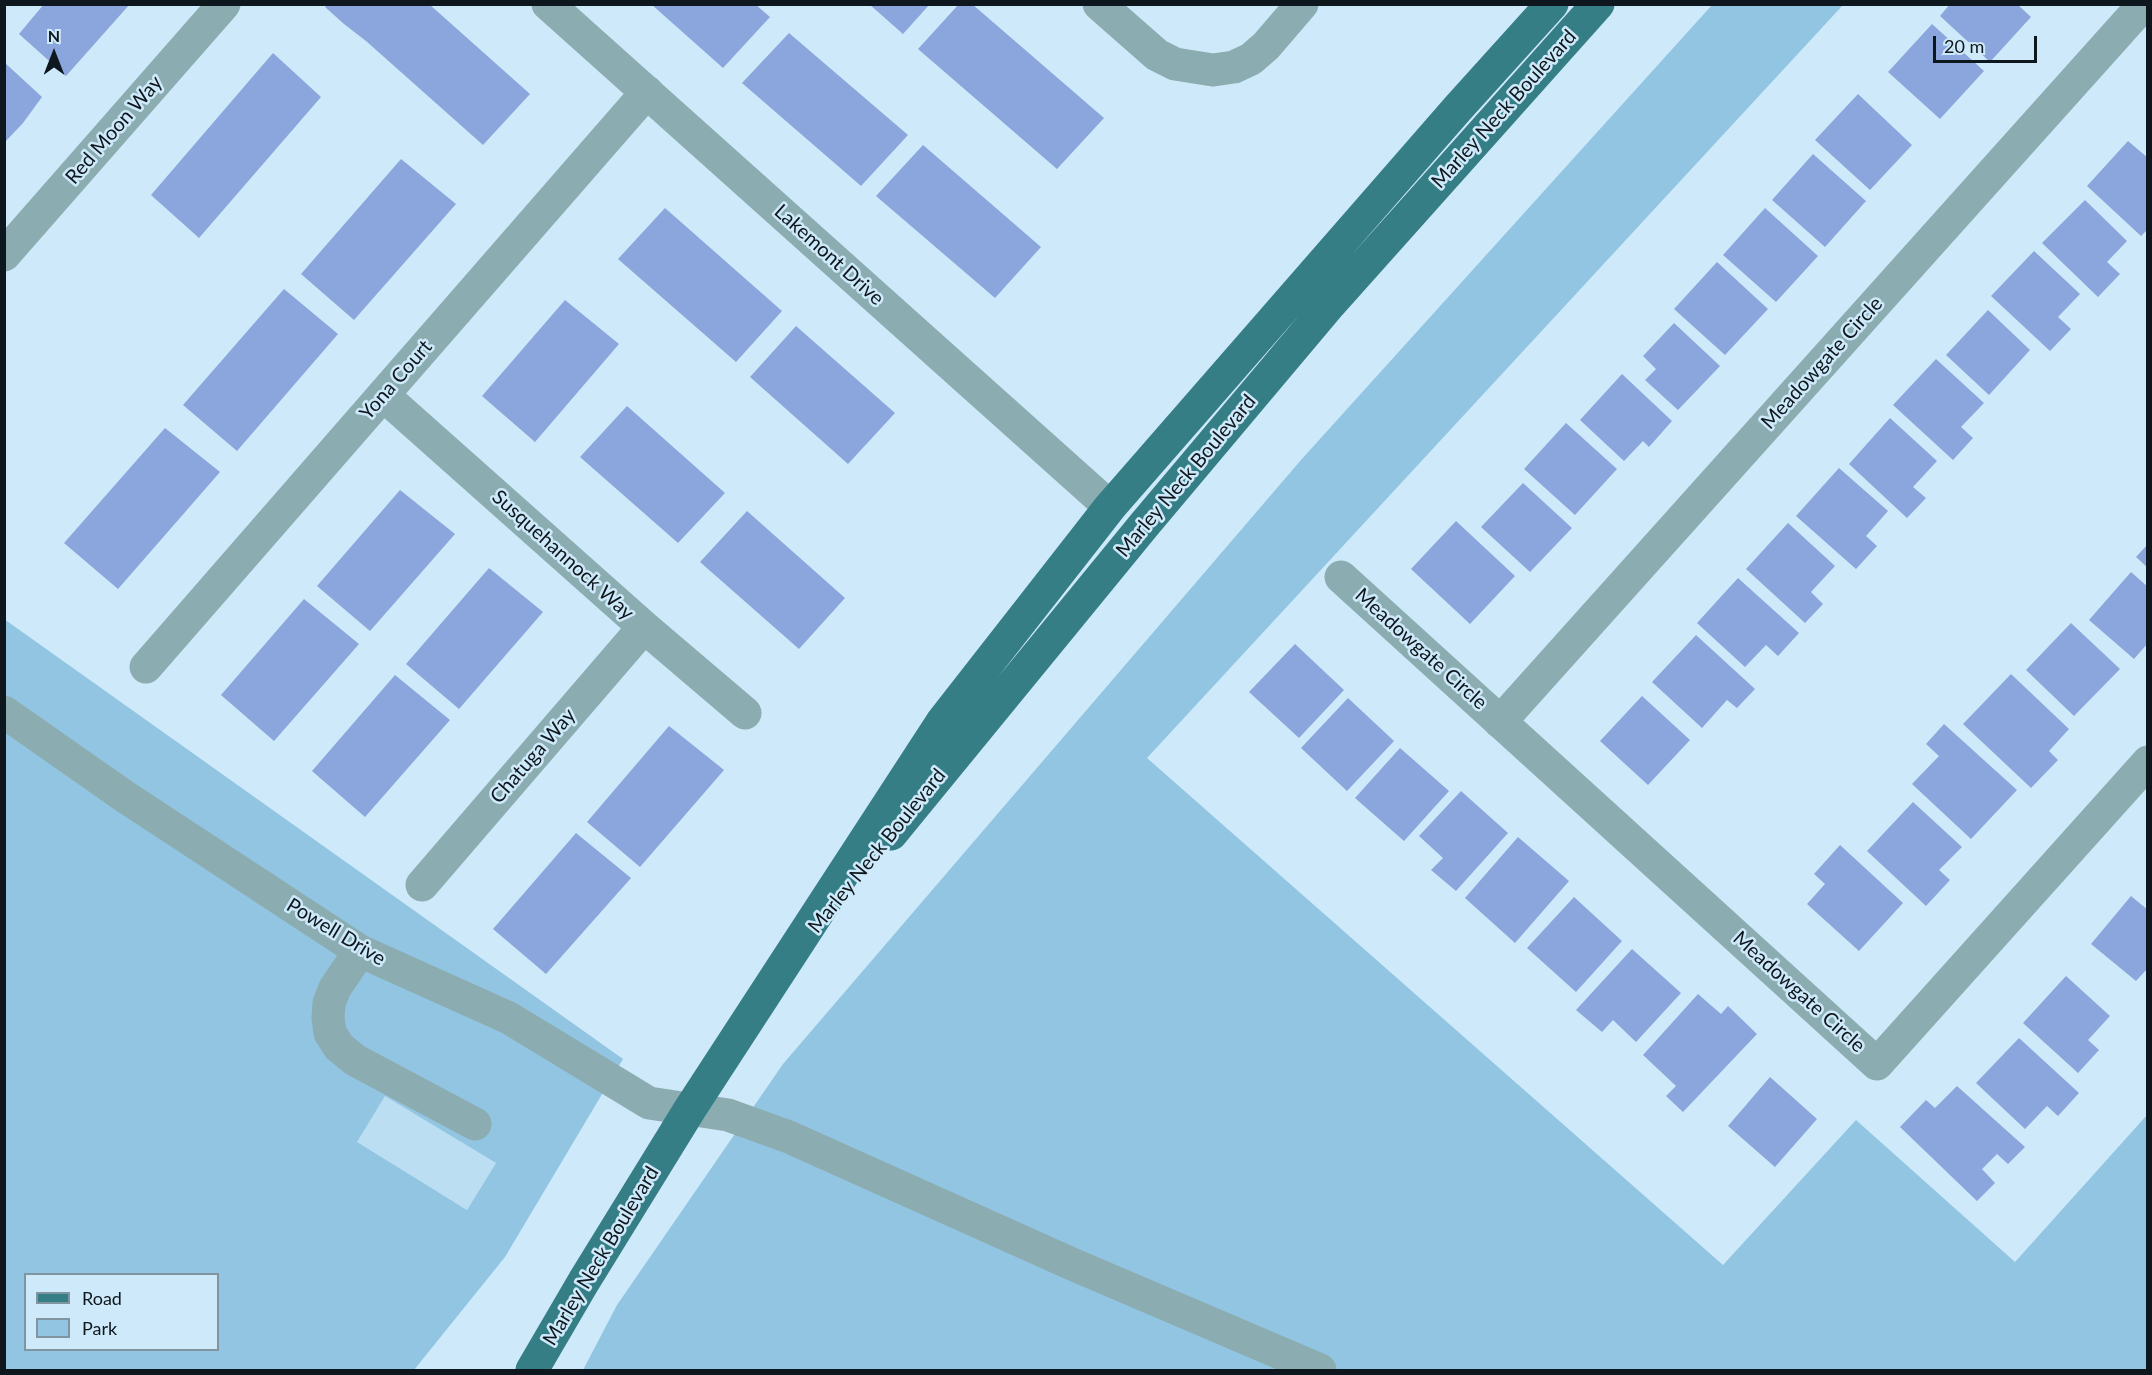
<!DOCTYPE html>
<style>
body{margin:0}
#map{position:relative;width:2152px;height:1375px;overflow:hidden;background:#cee9f9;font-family:Lato,sans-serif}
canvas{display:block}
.frame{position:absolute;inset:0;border:6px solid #0e171d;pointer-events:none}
.legend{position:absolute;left:24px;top:1273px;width:195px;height:78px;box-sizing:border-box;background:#cee9f9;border:2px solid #8195a1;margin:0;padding:8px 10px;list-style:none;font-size:18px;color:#0e171d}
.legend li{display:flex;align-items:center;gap:12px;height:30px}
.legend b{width:30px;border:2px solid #8195a1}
.north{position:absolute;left:24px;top:24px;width:60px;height:60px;-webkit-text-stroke:4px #cee9f9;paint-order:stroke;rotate:0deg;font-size:16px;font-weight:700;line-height:24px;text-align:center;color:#0e171d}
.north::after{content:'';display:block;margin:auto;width:21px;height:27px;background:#0e171d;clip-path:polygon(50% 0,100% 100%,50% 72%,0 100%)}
.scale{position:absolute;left:1933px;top:36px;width:104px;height:27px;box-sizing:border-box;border:3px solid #0e171d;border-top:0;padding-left:8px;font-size:18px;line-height:21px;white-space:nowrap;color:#0e171d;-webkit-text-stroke:4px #cee9f9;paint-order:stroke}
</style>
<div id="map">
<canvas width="2152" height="1375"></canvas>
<div class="frame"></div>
<ul class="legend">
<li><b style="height:8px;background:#367e86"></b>Road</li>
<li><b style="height:16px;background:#92c5e2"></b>Park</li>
</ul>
<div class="north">N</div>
<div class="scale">20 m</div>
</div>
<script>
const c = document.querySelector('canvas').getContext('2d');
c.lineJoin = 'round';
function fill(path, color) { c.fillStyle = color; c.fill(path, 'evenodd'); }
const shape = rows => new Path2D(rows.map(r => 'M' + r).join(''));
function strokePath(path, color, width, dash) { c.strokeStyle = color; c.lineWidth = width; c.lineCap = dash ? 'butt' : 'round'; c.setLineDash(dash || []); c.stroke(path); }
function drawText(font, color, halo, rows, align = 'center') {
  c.font = font + ' Lato,sans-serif'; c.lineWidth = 5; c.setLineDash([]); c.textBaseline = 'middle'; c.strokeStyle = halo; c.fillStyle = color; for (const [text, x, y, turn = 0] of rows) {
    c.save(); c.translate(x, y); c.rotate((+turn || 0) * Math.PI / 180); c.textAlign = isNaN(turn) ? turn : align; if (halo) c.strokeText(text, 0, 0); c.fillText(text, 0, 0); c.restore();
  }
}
fill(shape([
 [385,1095,496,1163,467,1210,356,1142]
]), '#bcdef2');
fill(shape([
 [1712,5,1843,5,1147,758,1723,1265,1856,1120,2015,1262,2147,1115,2147,1370,583,1370,617,1305,783,1064,1301,460],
 [4,619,623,1059,505,1257,414,1370,5,1370],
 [385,1096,496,1163,467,1210,357,1142],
 [26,1274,218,1274,218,1350,26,1350]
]), '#92c5e2');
fill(shape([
 [44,4,130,4,66,76,19,34],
 [328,4,429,4,530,94,483,145,366,41,344,24,325,7],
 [651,4,755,4,770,17,723,68],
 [869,4,930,4,903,34],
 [959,4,972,4,1104,118,1057,169,918,49],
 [1950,4,2017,4,2031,17,1990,62,1940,16],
 [1932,24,1984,71,1940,119,1888,72],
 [789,33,908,135,861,186,742,83],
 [273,53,321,97,199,238,151,195],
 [4,62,42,97,23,123,4,143],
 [1858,94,1912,145,1870,190,1815,140],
 [2128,141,2148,158,2148,229,2141,236,2087,186],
 [923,145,1041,247,995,298,876,196],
 [1813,154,1866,201,1825,247,1772,200],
 [401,159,456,204,354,320,301,274],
 [2085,200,2127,241,2107,262,2120,274,2098,297,2042,243],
 [665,208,782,311,736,362,618,259],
 [1765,208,1818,256,1776,302,1723,255],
 [2034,251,2080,294,2058,317,2071,329,2050,351,1991,296],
 [1717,262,1768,309,1725,355,1674,309],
 [284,289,338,334,237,451,183,405],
 [565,300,619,344,535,442,482,396],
 [1988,310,2030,350,1989,395,1946,355],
 [1674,323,1720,366,1678,410,1645,380,1656,369,1643,356],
 [796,326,895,413,848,464,750,377],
 [1936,359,1984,403,1961,427,1973,438,1953,460,1893,405],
 [1622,374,1672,421,1649,447,1643,441,1624,461,1580,420],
 [627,406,725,493,678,543,580,457],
 [1890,418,1937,461,1913,487,1926,498,1907,518,1849,464],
 [1566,423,1617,469,1575,515,1524,469],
 [165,428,220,472,118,589,64,543],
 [1839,468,1888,511,1866,536,1877,546,1856,569,1796,516],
 [1523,483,1572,528,1530,572,1481,527],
 [400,490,455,534,370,631,317,586],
 [747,511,845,598,799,649,700,562],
 [1456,521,1515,576,1470,624,1411,569],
 [1788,523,1835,566,1811,592,1823,604,1805,623,1746,569],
 [2148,544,2148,568,2136,557],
 [489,568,543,612,459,709,406,664],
 [2131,572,2148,587,2148,643,2134,659,2089,620],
 [1738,578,1799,633,1778,656,1766,645,1745,667,1697,623],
 [304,599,359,644,274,741,221,695],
 [2071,623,2120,669,2074,716,2026,670],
 [1696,635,1755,689,1737,708,1727,700,1702,728,1652,682],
 [1295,644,1344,690,1299,738,1249,692],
 [2011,674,2069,729,2049,751,2058,760,2031,788,1963,724],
 [395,675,450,720,365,817,312,771],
 [1642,696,1690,740,1648,785,1600,741],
 [1348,698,1394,741,1347,791,1301,748],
 [1944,724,2017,790,1971,839,1912,784,1939,756,1926,744],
 [669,726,724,770,640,867,587,822],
 [1400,748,1449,791,1404,841,1355,798],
 [1461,791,1508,833,1456,891,1431,870,1443,858,1419,836],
 [1913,802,1962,847,1939,870,1950,880,1926,906,1867,851],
 [576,833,631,878,546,974,493,929],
 [1518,837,1569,881,1515,943,1465,898],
 [1840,845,1903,903,1859,951,1807,904,1825,884,1814,874],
 [2131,896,2148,910,2148,968,2136,981,2091,944],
 [1574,897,1622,941,1576,992,1527,948],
 [1632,949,1681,993,1636,1042,1613,1020,1602,1032,1576,1010],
 [2066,976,2110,1016,2088,1040,2099,1050,2078,1073,2023,1023],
 [1698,994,1721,1014,1728,1006,1757,1034,1683,1112,1666,1096,1676,1086,1643,1055],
 [2019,1038,2079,1093,2058,1116,2047,1106,2025,1129,1976,1083],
 [1770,1077,1817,1119,1775,1167,1728,1126],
 [1957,1086,2025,1147,2008,1164,1997,1154,1982,1169,1995,1183,1977,1201,1900,1127,1926,1100,1935,1108]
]), '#8aa6dc');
strokePath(shape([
 [548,4,1110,507],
 [1099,4,1157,55,1175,64,1213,70,1234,67,1251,59,1266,46,1302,4],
 [4,255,224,4],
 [383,395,644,627,745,713],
 [1341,577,1877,1064,2148,762],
 [146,667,647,92],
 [4,712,124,796,360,951,509,1018,649,1103,728,1115,789,1137,1072,1264,1320,1370],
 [1500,722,2144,4],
 [422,885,644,627],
 [360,951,335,988,329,1003,328,1018,330,1033,339,1047,355,1060,475,1124]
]), '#8badb1', 33);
strokePath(shape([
 [891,834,1144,525,1330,304,1598,4],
 [532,1370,584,1281,690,1109,942,722,1110,507,1458,108,1552,4]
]), '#367e86', 33);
drawText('20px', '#0e171d', '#cee9f9', [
 ["Marley Neck Boulevard",1504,109,-48],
 ["Red Moon Way",114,130,-49],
 ["Lakemont Drive",829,255,42],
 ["Meadowgate Circle",1822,363,-48],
 ["Yona Court",396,380,-49],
 ["Marley Neck Boulevard",1186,476,-50],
 ["Susquehannock Way",563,555,42],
 ["Meadowgate Circle",1421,649,42],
 ["Chatuga Way",533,756,-49],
 ["Marley Neck Boulevard",877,851,-51],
 ["Powell Drive",336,932,31],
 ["Meadowgate Circle",1799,992,42],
 ["Marley Neck Boulevard",601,1256,-59]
]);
</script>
